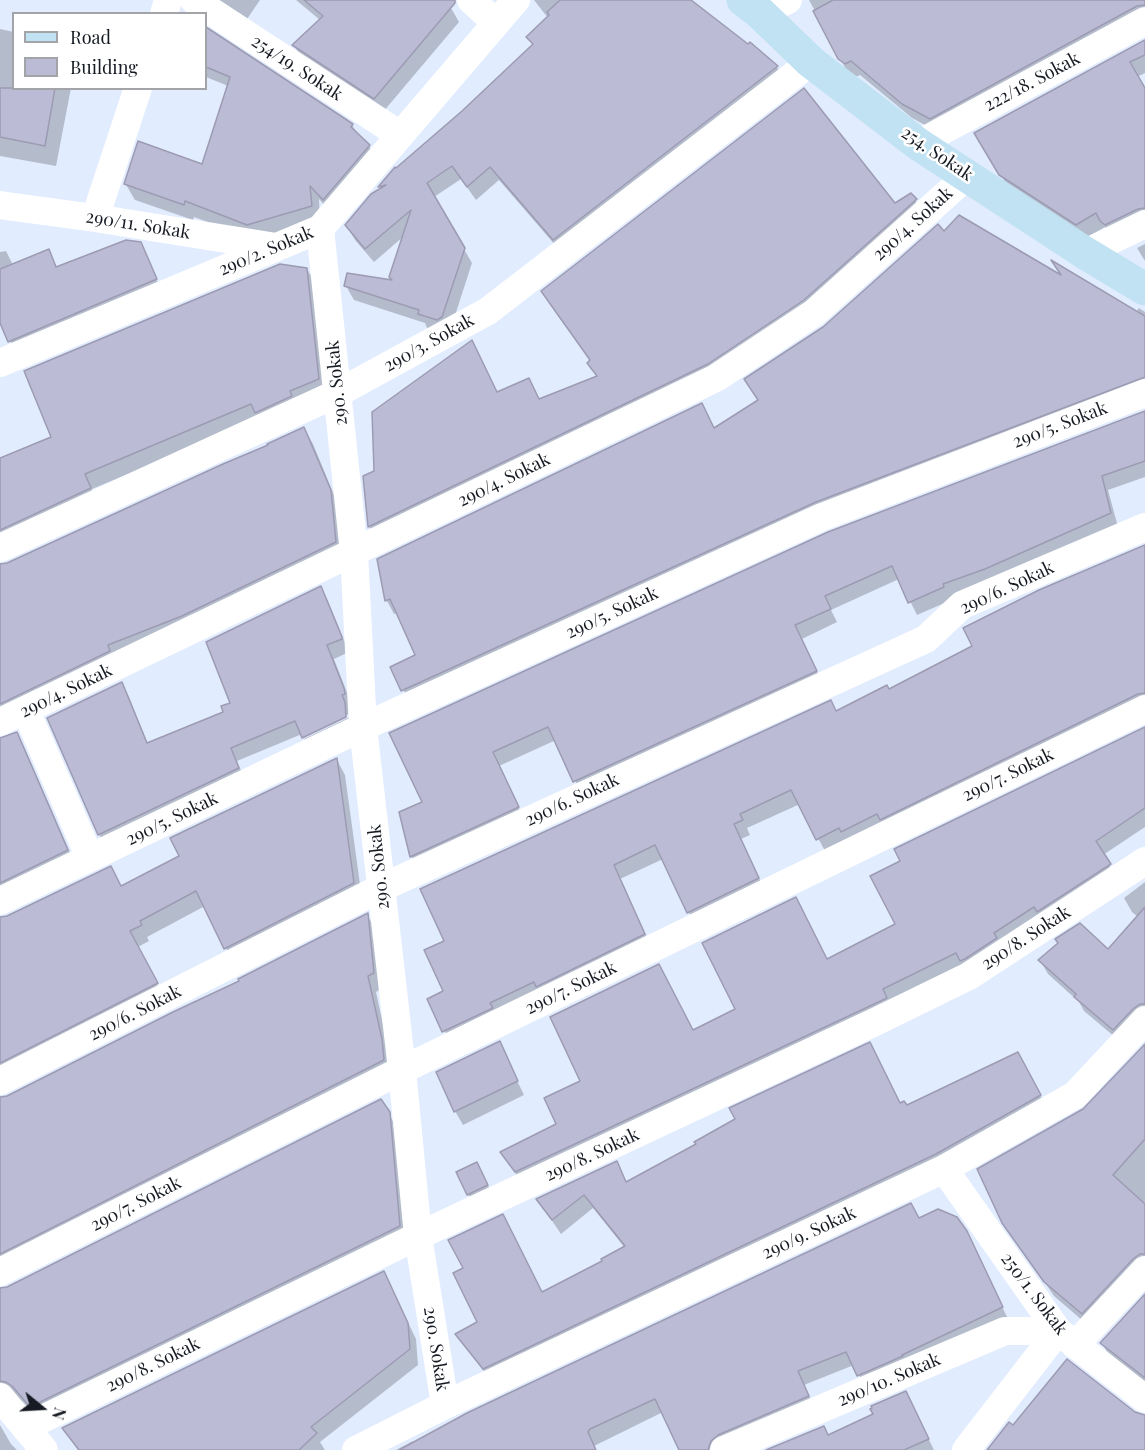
<!DOCTYPE html>
<style>
body{margin:0}
#map{position:relative;width:1145px;height:1450px;overflow:hidden;background:#e1ecff;font-family:"Playfair Display",serif}
canvas{display:block}
.legend{position:absolute;left:12px;top:12px;width:195px;height:78px;box-sizing:border-box;background:#fff;border:2px solid #a2a4a7;margin:0;padding:8px 10px;list-style:none;font-size:18px;color:#161b23}
.legend li{display:flex;align-items:center;gap:12px;height:30px}
.legend b{width:30px;border:2px solid #a2a4a7}
.north{position:absolute;left:12px;top:1378px;width:60px;height:60px;-webkit-text-stroke:4px #fff;paint-order:stroke;rotate:108deg;font-size:16px;font-weight:700;line-height:24px;text-align:center;color:#161b23}
.north::after{content:'';display:block;margin:auto;width:21px;height:27px;background:#161b23;clip-path:polygon(50% 0,100% 100%,50% 72%,0 100%)}
</style>
<div id="map">
<canvas width="1145" height="1450"></canvas>
<ul class="legend">
<li><b style="height:8px;background:#c1e2f3"></b>Road</li>
<li><b style="height:16px;background:#bcbbd5"></b>Building</li>
</ul>
<div class="north">N</div>
</div>
<script>
const c = document.querySelector('canvas').getContext('2d');
c.lineJoin = 'round';
function fill(path, color) { c.fillStyle = color; c.fill(path, 'evenodd'); }
const shape = rows => new Path2D(rows.map(r => 'M' + r).join(''));
function strokePath(path, color, width, dash) { c.strokeStyle = color; c.lineWidth = width; c.lineCap = dash ? 'butt' : 'round'; c.setLineDash(dash || []); c.stroke(path); }
function drawText(font, color, halo, rows, align = 'center') {
  c.font = font + ' "Playfair Display",serif'; c.lineWidth = 5; c.setLineDash([]); c.textBaseline = 'middle'; c.strokeStyle = halo; c.fillStyle = color; for (const [text, x, y, turn = 0] of rows) {
    c.save(); c.translate(x, y); c.rotate((+turn || 0) * Math.PI / 180); c.textAlign = isNaN(turn) ? turn : align; if (halo) c.strokeText(text, 0, 0); c.fillText(text, 0, 0); c.restore();
  }
}
fill(shape([
 [210,0,260,0,245,22],
 [296,0,441,0,451,8,459,22,383,112,302,59,294,45,320,20],
 [534,0,689,0,748,46,750,44,777,67,785,81,562,253,499,180,476,200,461,179,434,197,472,263,450,331,445,334,427,328,425,323,354,300,346,286,394,282,404,236,374,262,355,240,347,226,382,190,380,187,395,169,557,98,548,18],
 [809,0,1141,0,1145,6,1145,21,938,132,912,118,860,75,854,78,848,73],
 [0,29,14,32,14,88,71,88,56,166,0,156],
 [206,29,240,51,238,90,206,77],
 [1145,41,1145,73,1137,77,1145,90,1145,224,1111,236,1105,227,1085,239,1010,190,976,133],
 [268,70,352,125,359,136,369,146,379,162,333,215,319,199,320,222,257,240,194,217,193,220,135,200,125,183,203,166],
 [915,200,925,216,813,316,378,542,369,526,364,477,497,394,528,380,540,401,597,377,589,363,591,362,543,291],
 [944,233,1064,279,1136,312,1139,308,1145,312,1145,392,411,704,392,668,417,656,397,613,394,614,387,601,379,560,702,405,715,429,759,401,824,328],
 [140,243,163,294,17,355,0,319,0,252,6,251,13,265,48,251,57,268],
 [1145,244,1145,261,1137,248],
 [307,269,316,285,327,394,260,419,92,489,98,504,0,550,0,459,53,438],
 [1145,412,1145,477,1108,490,1118,527,917,615,899,579,831,610,837,622,802,639,823,684,582,795,556,740,499,766,525,821,419,869,411,856,424,803,391,734],
 [304,428,313,444,339,507,344,558,0,724,0,566,7,564,270,446],
 [1145,547,1145,709,826,853,800,804,747,828,750,835,741,839,766,893,696,927,663,859,620,879,652,948,452,1045,429,1000,445,992,445,942,836,713,889,691,974,647],
 [321,588,328,601,349,652,334,659,351,703,351,713,303,736,302,734,237,761,246,782,107,848,99,834,122,683,129,697,148,744,225,713],
 [352,716,311,751,304,739],
 [1145,729,1145,827,1103,855,1117,879,1001,947,525,1186,510,1166,502,1152,558,1125,693,1031,897,925],
 [16,734,25,749,76,866,0,903,0,740],
 [337,760,345,775,362,899,234,964,205,906,147,937,149,941,138,947,165,999,0,1083,0,919,122,888,181,856],
 [1145,882,1145,1020,1122,1043,1084,1011,1079,1002,1048,974,1040,960,1108,951,1138,917,1132,912,1124,898],
 [367,915,376,930,382,988,376,992,390,1056,392,1076,0,1274,0,1099,8,1097,241,982],
 [499,1043,524,1095,463,1125,455,1111],
 [1145,1046,1145,1270,1090,1327,1054,1296,1004,1222,1088,1108],
 [878,1058,901,1104,906,1107,1026,1068,1048,1110,492,1382,466,1348,458,1334,604,1261,625,1248,593,1208,561,1234,538,1200,616,1163,627,1184,698,1145,737,1120],
 [388,1113,398,1129,408,1242,40,1422,23,1402,15,1396,0,1399,0,1290,8,1288],
 [484,1178,495,1199,476,1208,468,1194],
 [919,1220,966,1232,1009,1321,866,1388,854,1365,804,1385,816,1410,723,1450,681,1450,663,1412,594,1446,596,1450,396,1450,413,1441,414,1444],
 [392,1289,416,1339,418,1365,320,1442,325,1450,78,1450,64,1429],
 [1145,1296,1145,1385,1110,1357,1102,1343],
 [906,1393,934,1450,770,1450,828,1437,875,1415],
 [0,1425,11,1444,17,1450,0,1450]
]), '#0003');
const building = shape([
 [304,0,455,0,455,3,374,99,292,45,323,16,304,0],
 [560,0,691,0,748,44,750,42,778,66,553,240,490,167,467,187,452,166,427,183,465,248,442,317,437,320,418,314,419,310,344,286,347,273,392,280,389,277,411,210,365,249,345,225,371,194,386,185,378,187,395,167,396,168,462,111,533,44,526,37,549,15,547,12,560,0],
 [833,0,1145,0,1145,5,1137,6,930,119,902,104,851,61,845,64,838,59,813,11,833,0],
 [206,27,353,124,351,127,370,145,323,200,310,186,312,206,247,225,185,201,184,205,124,184,138,141,202,164,230,77,206,67,206,27],
 [1145,40,1145,55,1130,62,1145,88,1145,208,1138,209,1105,225,1100,221,1096,213,1076,225,999,175,974,133,1145,40],
 [0,88,55,88,45,146,0,137,0,88],
 [804,88,895,203,911,193,917,199,804,300,708,364,368,527,363,476,374,471,372,412,472,340,497,392,529,378,539,399,597,376,587,363,590,360,541,291,804,88],
 [959,215,1061,275,1051,260,1145,316,1145,377,816,502,401,691,390,667,415,655,390,599,385,601,377,559,702,403,714,428,758,400,744,379,823,327,938,224,944,231,959,215],
 [126,240,141,242,157,279,8,342,0,323,0,269,49,249,56,267,126,240],
 [280,264,307,268,319,379,290,391,292,396,255,413,251,404,85,474,91,488,0,530,0,458,51,437,24,371,280,264],
 [1145,411,1145,461,1102,476,1111,513,985,569,943,584,944,587,908,603,892,566,825,596,831,609,795,625,817,671,573,782,548,727,493,752,519,807,410,857,399,812,422,802,389,733,828,532,1145,411],
 [304,427,331,490,336,542,182,616,108,645,110,651,0,704,0,564,7,563,223,464,268,445,267,444,304,427],
 [1145,545,1145,693,1138,694,880,820,877,814,841,832,839,828,816,840,791,790,740,814,743,820,734,824,759,878,687,913,655,845,614,865,645,934,536,987,534,982,490,1003,493,1008,442,1032,427,999,443,991,424,950,444,941,420,889,831,700,836,711,887,685,889,689,972,646,963,628,1039,590,1145,545],
 [321,586,342,637,342,639,327,645,344,688,345,694,342,695,345,702,346,717,302,738,295,721,231,748,239,768,98,835,47,718,122,682,147,743,223,712,221,706,230,703,206,642,321,586],
 [1145,727,1145,808,1096,841,1111,864,1037,912,1034,907,994,933,997,938,965,959,960,961,956,953,883,989,887,998,870,1006,515,1172,500,1152,556,1124,544,1098,580,1081,550,1017,659,964,693,1030,735,1009,702,943,796,897,827,959,895,924,870,876,900,861,894,849,1145,727],
 [17,732,68,850,0,883,0,738,17,732],
 [337,758,354,883,224,949,196,891,140,921,142,925,130,931,158,983,0,1063,0,917,7,916,111,866,121,886,179,856,170,838,337,758],
 [1145,907,1145,1004,1140,1004,1133,1009,1113,1030,1074,997,1076,994,1038,960,1058,943,1055,939,1080,923,1108,949,1145,907],
 [368,913,374,973,368,976,382,1039,384,1060,0,1254,0,1097,7,1096,173,1012,239,981,238,979,368,913],
 [500,1041,518,1081,454,1112,436,1072,500,1041],
 [870,1042,900,1103,904,1101,907,1105,1018,1052,1041,1095,936,1154,483,1369,455,1334,477,1322,453,1273,463,1268,448,1240,503,1214,542,1292,602,1261,601,1259,625,1246,584,1195,552,1220,536,1199,617,1161,626,1182,696,1144,694,1142,735,1119,729,1108,870,1042],
 [1145,1044,1145,1139,1113,1175,1145,1204,1145,1254,1140,1254,1133,1259,1082,1314,1044,1282,1002,1223,977,1169,1083,1109,1145,1044],
 [381,1099,390,1112,400,1226,30,1407,12,1386,6,1382,0,1381,0,1288,7,1287,381,1099],
 [477,1162,488,1185,467,1195,456,1172,477,1162],
 [911,1203,919,1218,938,1209,957,1217,967,1231,1003,1307,902,1355,903,1356,857,1376,846,1352,798,1371,809,1396,718,1435,711,1441,708,1450,679,1450,655,1399,590,1429,588,1432,596,1450,399,1450,467,1413,911,1203],
 [384,1271,408,1323,410,1349,311,1427,317,1433,299,1450,79,1450,62,1428,384,1271],
 [1145,1294,1145,1378,1100,1343,1145,1294],
 [1067,1359,1135,1412,1145,1415,1145,1450,987,1450,1009,1422,1013,1425,1067,1359],
 [906,1391,929,1439,904,1450,766,1450,824,1426,828,1435,873,1414,870,1409,872,1408,871,1406,906,1391]
]);
fill(building, '#bcbbd5');
strokePath(building, '#9c9bb3', 1.5);
strokePath(shape([
 [194,0,400,135],
 [471,0,495,22],
 [760,13,788,0],
 [164,14,168,0],
 [918,144,1145,21],
 [0,205,95,218,276,247],
 [95,218,138,88],
 [320,229,354,553,363,727,402,1070,418,1236,445,1405],
 [1085,253,1145,224],
 [0,363,320,229,516,0],
 [0,548,338,393,488,311,811,62],
 [26,711,90,858],
 [0,722,716,378,814,313,968,175],
 [0,901,363,727,822,517,1145,393],
 [0,1081,381,888,926,639,962,605,1145,527],
 [944,1169,1058,1331,1145,1399],
 [0,1272,402,1070,1145,709],
 [1075,1345,1145,1270],
 [0,1397,44,1450],
 [26,1427,418,1236,877,1021,969,976,1145,861],
 [356,1450,445,1405,944,1169,1075,1095,1145,1020],
 [724,1450,1005,1331,1058,1331],
 [966,1450,1058,1331]
]), '#fff', 28);
strokePath(shape([
 [743,0,760,13,811,62,918,144,1085,253,1145,289]
]), '#c1e2f3', 33);
drawText('18px', '#161b23', '#fff', [
 ["254/19. Sokak",297,68,33],
 ["222/18. Sokak",1032,82,-28],
 ["254. Sokak",937,154,34],
 ["290/4. Sokak",913,224,-42],
 ["290/11. Sokak",138,225,9],
 ["290/2. Sokak",266,251,-23],
 ["290/3. Sokak",429,343,-29],
 ["290. Sokak",337,383,-96],
 ["290/5. Sokak",1060,425,-21],
 ["290/4. Sokak",504,480,-26],
 ["290/6. Sokak",1007,588,-25],
 ["290/5. Sokak",612,613,-25],
 ["290/4. Sokak",66,691,-26],
 ["290/7. Sokak",1008,775,-26],
 ["290/6. Sokak",572,800,-25],
 ["290/5. Sokak",172,819,-26],
 ["290. Sokak",379,867,-96],
 ["290/8. Sokak",1026,938,-33],
 ["290/7. Sokak",571,988,-26],
 ["290/6. Sokak",135,1013,-27],
 ["290/8. Sokak",592,1155,-25],
 ["290/7. Sokak",136,1204,-27],
 ["290/9. Sokak",809,1233,-25],
 ["250/1. Sokak",1034,1294,53],
 ["290. Sokak",436,1349,81],
 ["290/8. Sokak",153,1365,-26],
 ["290/10. Sokak",889,1380,-23]
]);
</script>
